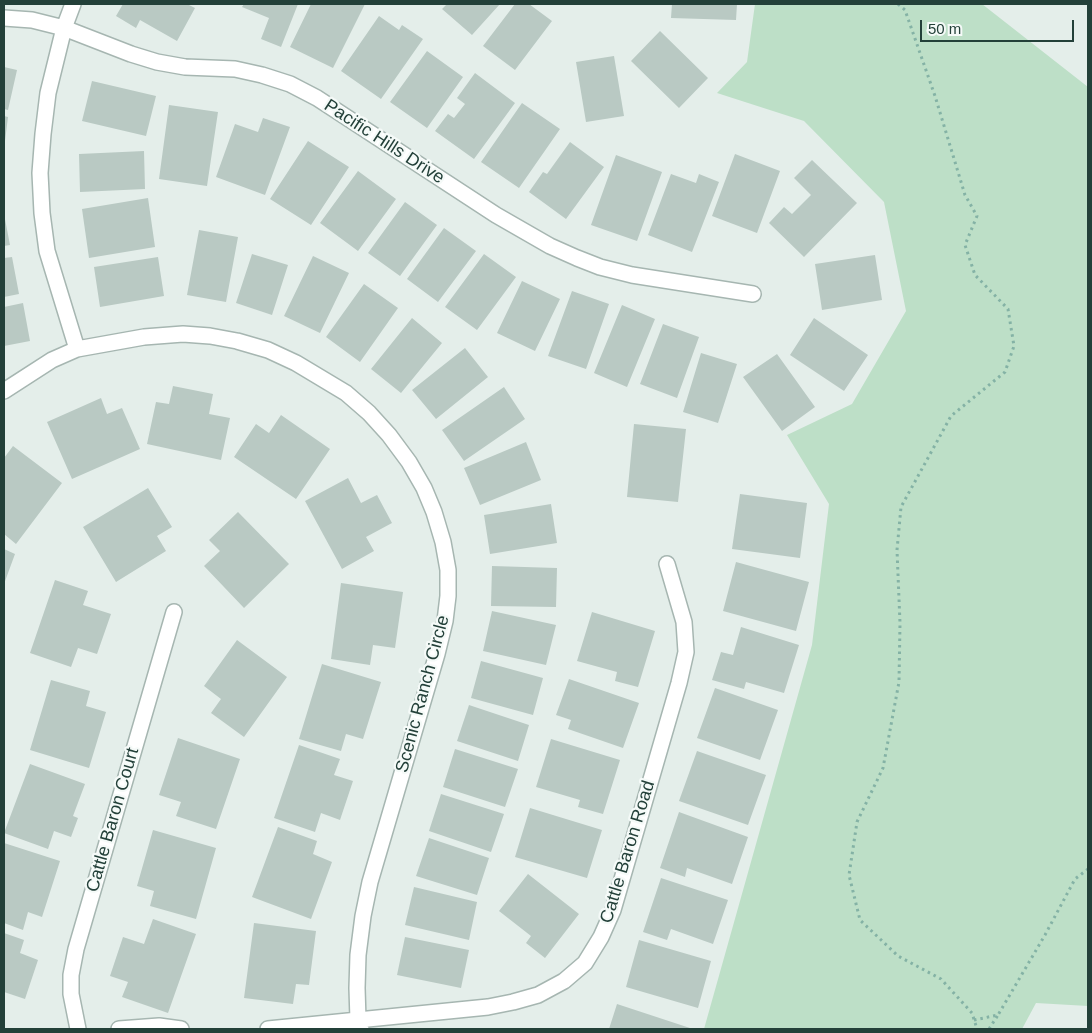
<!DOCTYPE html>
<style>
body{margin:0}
#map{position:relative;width:1092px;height:1033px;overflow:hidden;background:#e4eeea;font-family:Arial,sans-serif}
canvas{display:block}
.frame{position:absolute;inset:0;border:5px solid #234039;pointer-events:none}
.scale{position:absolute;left:920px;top:20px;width:154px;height:22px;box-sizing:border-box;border:2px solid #234039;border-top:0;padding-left:6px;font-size:15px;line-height:18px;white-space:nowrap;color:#234039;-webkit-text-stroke:4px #f5faf8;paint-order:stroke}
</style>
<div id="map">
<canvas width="1092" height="1033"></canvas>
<div class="frame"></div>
<div class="scale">50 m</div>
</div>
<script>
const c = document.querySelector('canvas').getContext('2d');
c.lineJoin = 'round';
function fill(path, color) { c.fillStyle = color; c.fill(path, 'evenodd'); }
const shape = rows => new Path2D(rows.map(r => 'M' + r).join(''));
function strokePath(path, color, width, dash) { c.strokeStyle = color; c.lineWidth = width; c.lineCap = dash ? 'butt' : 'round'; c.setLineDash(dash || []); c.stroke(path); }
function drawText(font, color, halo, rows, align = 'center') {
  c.font = font + ' Arial,sans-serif'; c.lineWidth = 4.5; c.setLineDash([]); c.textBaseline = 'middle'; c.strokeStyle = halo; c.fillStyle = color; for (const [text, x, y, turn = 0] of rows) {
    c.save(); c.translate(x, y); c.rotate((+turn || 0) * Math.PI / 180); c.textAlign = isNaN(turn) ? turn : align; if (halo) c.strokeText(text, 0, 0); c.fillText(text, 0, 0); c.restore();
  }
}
fill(shape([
 [755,4,982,4,1088,87,1088,1006,1036,1003,1022,1029,704,1029,812,645,829,504,787,435,852,404,906,311,884,202,804,121,717,93,747,62]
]), '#bddfc7');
fill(shape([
 [123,4,187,4,195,8,177,41,140,20,136,28,116,16],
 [244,4,298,4,281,47,261,39,269,18,242,7],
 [311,4,365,4,333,68,290,47],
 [447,4,500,4,472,35,442,9],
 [515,4,529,4,552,21,515,70,483,46],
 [672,4,737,4,736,20,671,18],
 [379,16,399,30,402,25,423,39,381,99,341,71],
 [660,31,708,78,679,108,631,61],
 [427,51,463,77,427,128,390,102],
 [614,56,624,116,586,122,576,62],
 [4,67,17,70,8,110,4,109],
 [475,73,515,103,474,159,435,131,448,114,454,118,465,104,457,98],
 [92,81,156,96,146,136,82,121],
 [522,103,560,129,519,188,481,162],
 [169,105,218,112,207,186,159,179],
 [4,116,8,117,5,141,4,141],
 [263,118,290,127,265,195,216,177,235,124,258,132],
 [308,141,349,167,311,225,270,199],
 [570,142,604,167,566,219,529,192,543,172,547,174],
 [144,151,145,189,80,192,79,154],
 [735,154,780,171,757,233,712,216],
 [616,155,662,172,637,241,591,225],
 [812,160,857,203,804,257,769,223,784,207,792,214,811,195,794,178],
 [358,171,396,199,358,251,320,223],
 [671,174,696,183,699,174,719,182,692,252,648,235],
 [148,198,155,247,89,258,82,209],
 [405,202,437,225,400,276,368,253],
 [4,214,10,245,4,246],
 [444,228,476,251,438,302,407,279],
 [199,230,238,237,226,302,187,295],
 [252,254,288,265,272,315,236,303],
 [484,254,516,277,477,330,445,307],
 [875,255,882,300,822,310,815,264],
 [313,256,349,273,320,333,284,316],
 [12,257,19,294,4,297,4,258],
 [158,257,164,296,100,307,94,267],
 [522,281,560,299,535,351,497,333],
 [364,284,398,308,360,362,326,337],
 [572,291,609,304,586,369,548,356],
 [23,303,30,341,4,346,4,307],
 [622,305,655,319,627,387,594,373],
 [412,318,442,343,401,393,371,369],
 [814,318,868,355,844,391,790,355],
 [663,324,699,337,677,398,640,384],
 [465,348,488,377,436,419,412,390],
 [701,353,737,364,718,423,683,412],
 [777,354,815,407,782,431,743,377],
 [173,386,213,394,209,414,230,418,221,460,147,444,156,402,169,404],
 [504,387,525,419,464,461,442,430],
 [101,398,107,414,122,408,140,449,72,479,47,422],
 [281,415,330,449,296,499,234,457,256,424,269,433],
 [634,424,686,429,678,502,627,497],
 [526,442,541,480,480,505,464,468],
 [13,446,62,483,16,544,4,534,4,458],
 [348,478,361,503,377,495,392,523,366,537,374,551,342,569,305,501],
 [148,488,172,527,157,536,166,551,116,582,83,527],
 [740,494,807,503,800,558,732,549],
 [551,504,557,543,490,554,484,515],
 [238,512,289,564,244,608,204,566,220,551,209,540],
 [4,549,15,554,4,584],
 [736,562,809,582,796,631,723,611],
 [492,566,557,568,556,607,491,606],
 [55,580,88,591,83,605,111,614,97,654,78,648,71,667,30,653],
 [341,583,403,592,395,648,373,645,370,665,331,659],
 [492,611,556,625,546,665,483,651],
 [592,612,655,631,638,687,615,681,617,672,577,661],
 [741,627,799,645,784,693,746,682,744,689,712,680,721,652,733,655],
 [237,640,287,677,244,737,211,713,221,699,204,686],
 [481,661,543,678,533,715,471,698],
 [322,664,381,682,363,739,346,734,341,751,299,739],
 [569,679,639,703,623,748,568,729,571,720,556,715],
 [51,680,90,691,86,706,106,712,89,768,30,750],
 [715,688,778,710,760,760,697,738],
 [469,705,529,725,518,761,457,741],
 [178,738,240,759,216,829,176,816,181,802,159,795],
 [551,739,620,760,603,814,578,807,580,800,536,787],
 [299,745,340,759,334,775,353,781,340,820,321,813,315,832,274,818],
 [455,749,518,769,505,807,443,787],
 [697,751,766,775,748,825,679,801],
 [30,764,85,784,73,816,78,818,71,837,54,831,48,849,4,833],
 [441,794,504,814,491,852,429,831],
 [530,808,602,830,587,878,515,857],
 [679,812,748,837,732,884,687,868,685,877,660,868],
 [278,827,317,841,313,854,332,862,311,919,252,897],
 [153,830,216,848,196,919,150,906,154,891,137,886],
 [429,838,489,858,477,895,416,876],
 [4,843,60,861,42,917,28,912,23,930,4,923],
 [528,874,579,914,545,958,526,943,531,936,499,911],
 [661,878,728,900,713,944,671,929,667,940,643,932],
 [414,887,477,902,469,940,405,925],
 [153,919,196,934,168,1013,122,997,128,982,110,976,123,937,144,944],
 [254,923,316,931,309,985,296,984,293,1004,244,998],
 [4,933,24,940,20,953,38,960,25,999,4,992],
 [405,937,469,950,461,988,397,975],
 [639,940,711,961,698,1008,626,987],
 [617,1004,693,1029,609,1029]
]), '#b9c9c3');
const minor = shape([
 [73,4,64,28,48,93,43,134,40,173,42,213,47,251,77,349],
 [4,18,32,20,64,28,131,54,157,62,185,67,235,69,262,75,290,84,317,98,496,215,550,246,577,258,600,267,632,275,753,294],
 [4,391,52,360,77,349,144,337,183,334,210,336,237,341,268,350,296,363,346,393,369,413,389,435,409,462,424,488,434,512,443,542,448,570,448,596,445,621,437,654,370,882,363,916,358,955,357,988,358,1020,361,1029],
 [78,1029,71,994,71,975,76,949,174,612],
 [119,1029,159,1026,181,1029],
 [268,1029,488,1007,513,1002,538,995,564,981,585,963,601,937,613,910,679,683,686,652,684,622,667,564]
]);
strokePath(minor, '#a6b6b1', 18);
strokePath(shape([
 [898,4,905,10,935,96,965,195,977,216,965,245,975,275,1008,309,1014,346,1005,372,951,416,901,507,897,550,900,623,899,682,883,768,857,822,849,875,860,920,898,956,941,979,972,1013,977,1029],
 [974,1020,998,1015,1045,935,1075,879,1088,869],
 [989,1029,998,1015]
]), '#84b2a5', 3, [2.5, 4]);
strokePath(minor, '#fff', 15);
drawText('18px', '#234039', '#f5faf8', [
 ["Pacific Hills Drive",384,142,33],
 ["Scenic Ranch Circle",423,694,-75],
 ["Cattle Baron Court",113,820,-74],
 ["Cattle Baron Road",628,852,-73]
]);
</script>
